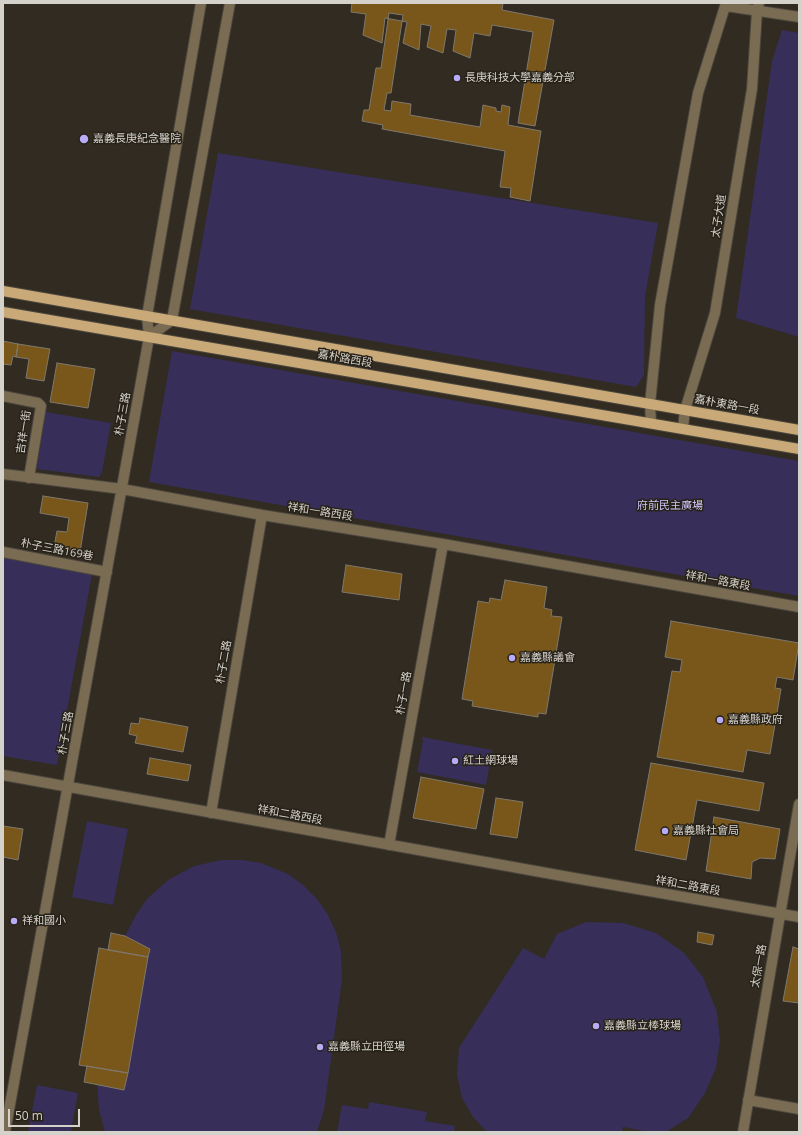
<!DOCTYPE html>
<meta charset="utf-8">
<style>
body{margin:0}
#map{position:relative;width:802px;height:1135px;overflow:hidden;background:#312b22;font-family:"Open Sans",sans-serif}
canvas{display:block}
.frame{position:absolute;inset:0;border:4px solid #d5d1cb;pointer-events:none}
.scale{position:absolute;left:8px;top:1109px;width:72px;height:18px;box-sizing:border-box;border:2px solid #d5d1cb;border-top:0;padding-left:5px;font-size:12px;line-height:14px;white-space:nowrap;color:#d5d1cb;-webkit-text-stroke:3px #272218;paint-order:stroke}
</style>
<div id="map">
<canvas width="802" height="1135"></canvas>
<div class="frame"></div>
<div class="scale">50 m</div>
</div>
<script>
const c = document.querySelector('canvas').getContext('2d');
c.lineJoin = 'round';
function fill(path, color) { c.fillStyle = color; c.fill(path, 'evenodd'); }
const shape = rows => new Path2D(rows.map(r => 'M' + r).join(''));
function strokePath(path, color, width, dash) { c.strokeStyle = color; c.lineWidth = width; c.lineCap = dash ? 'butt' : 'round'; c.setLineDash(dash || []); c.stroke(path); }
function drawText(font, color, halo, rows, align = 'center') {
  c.font = font + ' "Open Sans","Noto Sans TC",sans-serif'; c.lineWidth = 3; c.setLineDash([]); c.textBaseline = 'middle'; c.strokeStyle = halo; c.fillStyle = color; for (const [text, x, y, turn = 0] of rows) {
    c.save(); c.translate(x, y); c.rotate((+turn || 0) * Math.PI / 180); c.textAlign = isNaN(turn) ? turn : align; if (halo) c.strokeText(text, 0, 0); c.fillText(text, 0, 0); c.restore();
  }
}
fill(shape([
 [782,30,799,33,799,337,736,318,772,61],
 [218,153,658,223,645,296,644,375,636,387,190,309],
 [172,351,799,461,799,596,149,482],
 [46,412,111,423,102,472,99,477,37,469],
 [3,557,92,574,57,765,3,756],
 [422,737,492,750,486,785,417,772,423,741],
 [87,821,128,829,113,905,72,897],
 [222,860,242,860,261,863,288,874,303,885,317,899,328,915,336,932,341,951,342,979,324,1110,317,1132,105,1132,99,1110,97,1084,84,1082,87,1066,79,1065,99,948,108,950,111,933,125,936,136,915,147,899,168,880,194,866],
 [586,922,623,923,656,933,684,953,703,977,717,1012,720,1040,716,1068,705,1093,688,1118,666,1132,649,1132,623,1127,622,1132,488,1132,485,1130,473,1117,462,1098,457,1075,459,1048,523,948,544,959,557,934],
 [37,1085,78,1093,71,1132,28,1132],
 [369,1102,427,1112,425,1121,455,1126,454,1132,337,1132,342,1105,368,1109]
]), '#372f59');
const building = shape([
 [352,3,503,3,502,10,554,20,535,126,518,123,533,32,492,25,490,36,474,33,470,58,453,51,456,30,447,29,443,53,427,47,431,26,421,24,419,50,403,43,407,22,385,18,382,43,363,35,366,14,351,12,352,3],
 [389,13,403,15,391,93,387,93,384,110,391,111,392,101,411,104,410,115,480,127,483,105,496,108,496,111,501,112,502,105,510,107,508,125,541,131,530,201,510,197,511,188,500,187,505,151,382,129,383,125,362,121,364,110,369,110,376,68,381,68,389,13],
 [3,341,18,344,16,357,13,356,11,365,3,364,3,365,3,341],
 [18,344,50,349,44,381,26,378,29,359,16,357,18,344],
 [57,363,95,369,88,408,50,402,57,363],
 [43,496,88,503,80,552,54,547,57,531,67,532,69,518,40,513,43,496],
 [346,565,402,574,399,600,342,592,346,565],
 [505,580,547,587,544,608,552,610,551,616,562,617,546,714,538,713,538,717,472,706,473,701,462,699,478,601,489,603,490,598,501,600,505,580],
 [671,621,799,643,793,680,777,677,775,688,781,689,770,754,747,750,743,772,657,757,672,671,680,672,682,660,665,657,671,621],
 [140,718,188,727,183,752,135,743,137,736,129,734,131,723,139,724,140,718],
 [150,758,191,765,188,781,147,774,150,758],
 [651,763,764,783,759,811,697,800,686,860,635,850,651,763],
 [421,777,484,789,476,829,413,818,421,777],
 [496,798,523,802,517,838,490,834,496,798],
 [714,817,780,829,775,859,760,858,752,862,751,879,706,871,714,817],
 [3,826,23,829,18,860,3,857,3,826],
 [698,932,714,935,712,945,697,942,698,932],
 [111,933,125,936,150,949,148,957,108,950,111,933],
 [793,947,799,949,799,1003,783,1001,793,947],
 [99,948,148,957,128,1073,79,1065,99,948],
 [87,1066,128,1073,124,1090,84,1082,87,1066]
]);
fill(building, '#79571a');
strokePath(building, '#7f786d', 1);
const minor = shape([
 [726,6,799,17],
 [149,337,172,320,230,3],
 [3,396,38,403,41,406,29,478],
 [651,423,650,404,660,305,698,93,726,3],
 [683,428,685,410,715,313,752,89,757,11,759,3],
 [3,474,122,489,262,515,443,544,799,607],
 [3,552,107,572],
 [3,775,574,878,799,917],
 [211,813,262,515],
 [389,845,443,544],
 [748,1100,799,1109],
 [5,1132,137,404,149,337,147,316,201,3],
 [743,1132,799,804]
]);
const major = shape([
 [3,291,799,430],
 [3,312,799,449]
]);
strokePath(minor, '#4b463d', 12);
strokePath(major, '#4b463d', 12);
strokePath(minor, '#7a6b53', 10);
strokePath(major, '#c8a977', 10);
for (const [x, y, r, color] of [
 [457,78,4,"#b8abf7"],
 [84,139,5,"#b8abf7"],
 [512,658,4,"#b8abf7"],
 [720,720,4,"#b8abf7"],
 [455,761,4,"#b8abf7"],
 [665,831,4,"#b8abf7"],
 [14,921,4,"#b8abf7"],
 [596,1026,4,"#b8abf7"],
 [320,1047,4,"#b8abf7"]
]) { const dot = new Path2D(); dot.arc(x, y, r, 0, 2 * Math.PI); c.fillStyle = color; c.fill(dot); strokePath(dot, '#272218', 1.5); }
drawText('11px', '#d5d1cb', '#272218', [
 ["長庚科技大學嘉義分部",465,78],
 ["嘉義長庚紀念醫院",93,139],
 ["嘉義縣議會",520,658],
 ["嘉義縣政府",728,720],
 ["紅土網球場",463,761],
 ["嘉義縣社會局",673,831],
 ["祥和國小",22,921],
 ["嘉義縣立棒球場",604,1026],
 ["嘉義縣立田徑場",328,1047]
], 'left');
drawText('11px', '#d5d1cb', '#272218', [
 ["太子大道",719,216,-81],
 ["嘉朴路西段",345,359,10],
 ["嘉朴東路一段",727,405,10],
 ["朴子三路",123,414,-80],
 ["吉祥一街",24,432,-81],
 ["祥和一路西段",320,512,9],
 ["朴子三路169巷",57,550,11],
 ["祥和一路東段",718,581,10],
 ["朴子二路",224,662,-80],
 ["朴子一路",404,693,-80],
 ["朴子三路",66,733,-80],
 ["祥和二路西段",290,815,10],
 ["祥和二路東段",688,886,10],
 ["太保一路",759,966,-80]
]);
drawText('11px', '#ccc4f7', '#272218', [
 ["府前民主廣場",670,506]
]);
</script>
